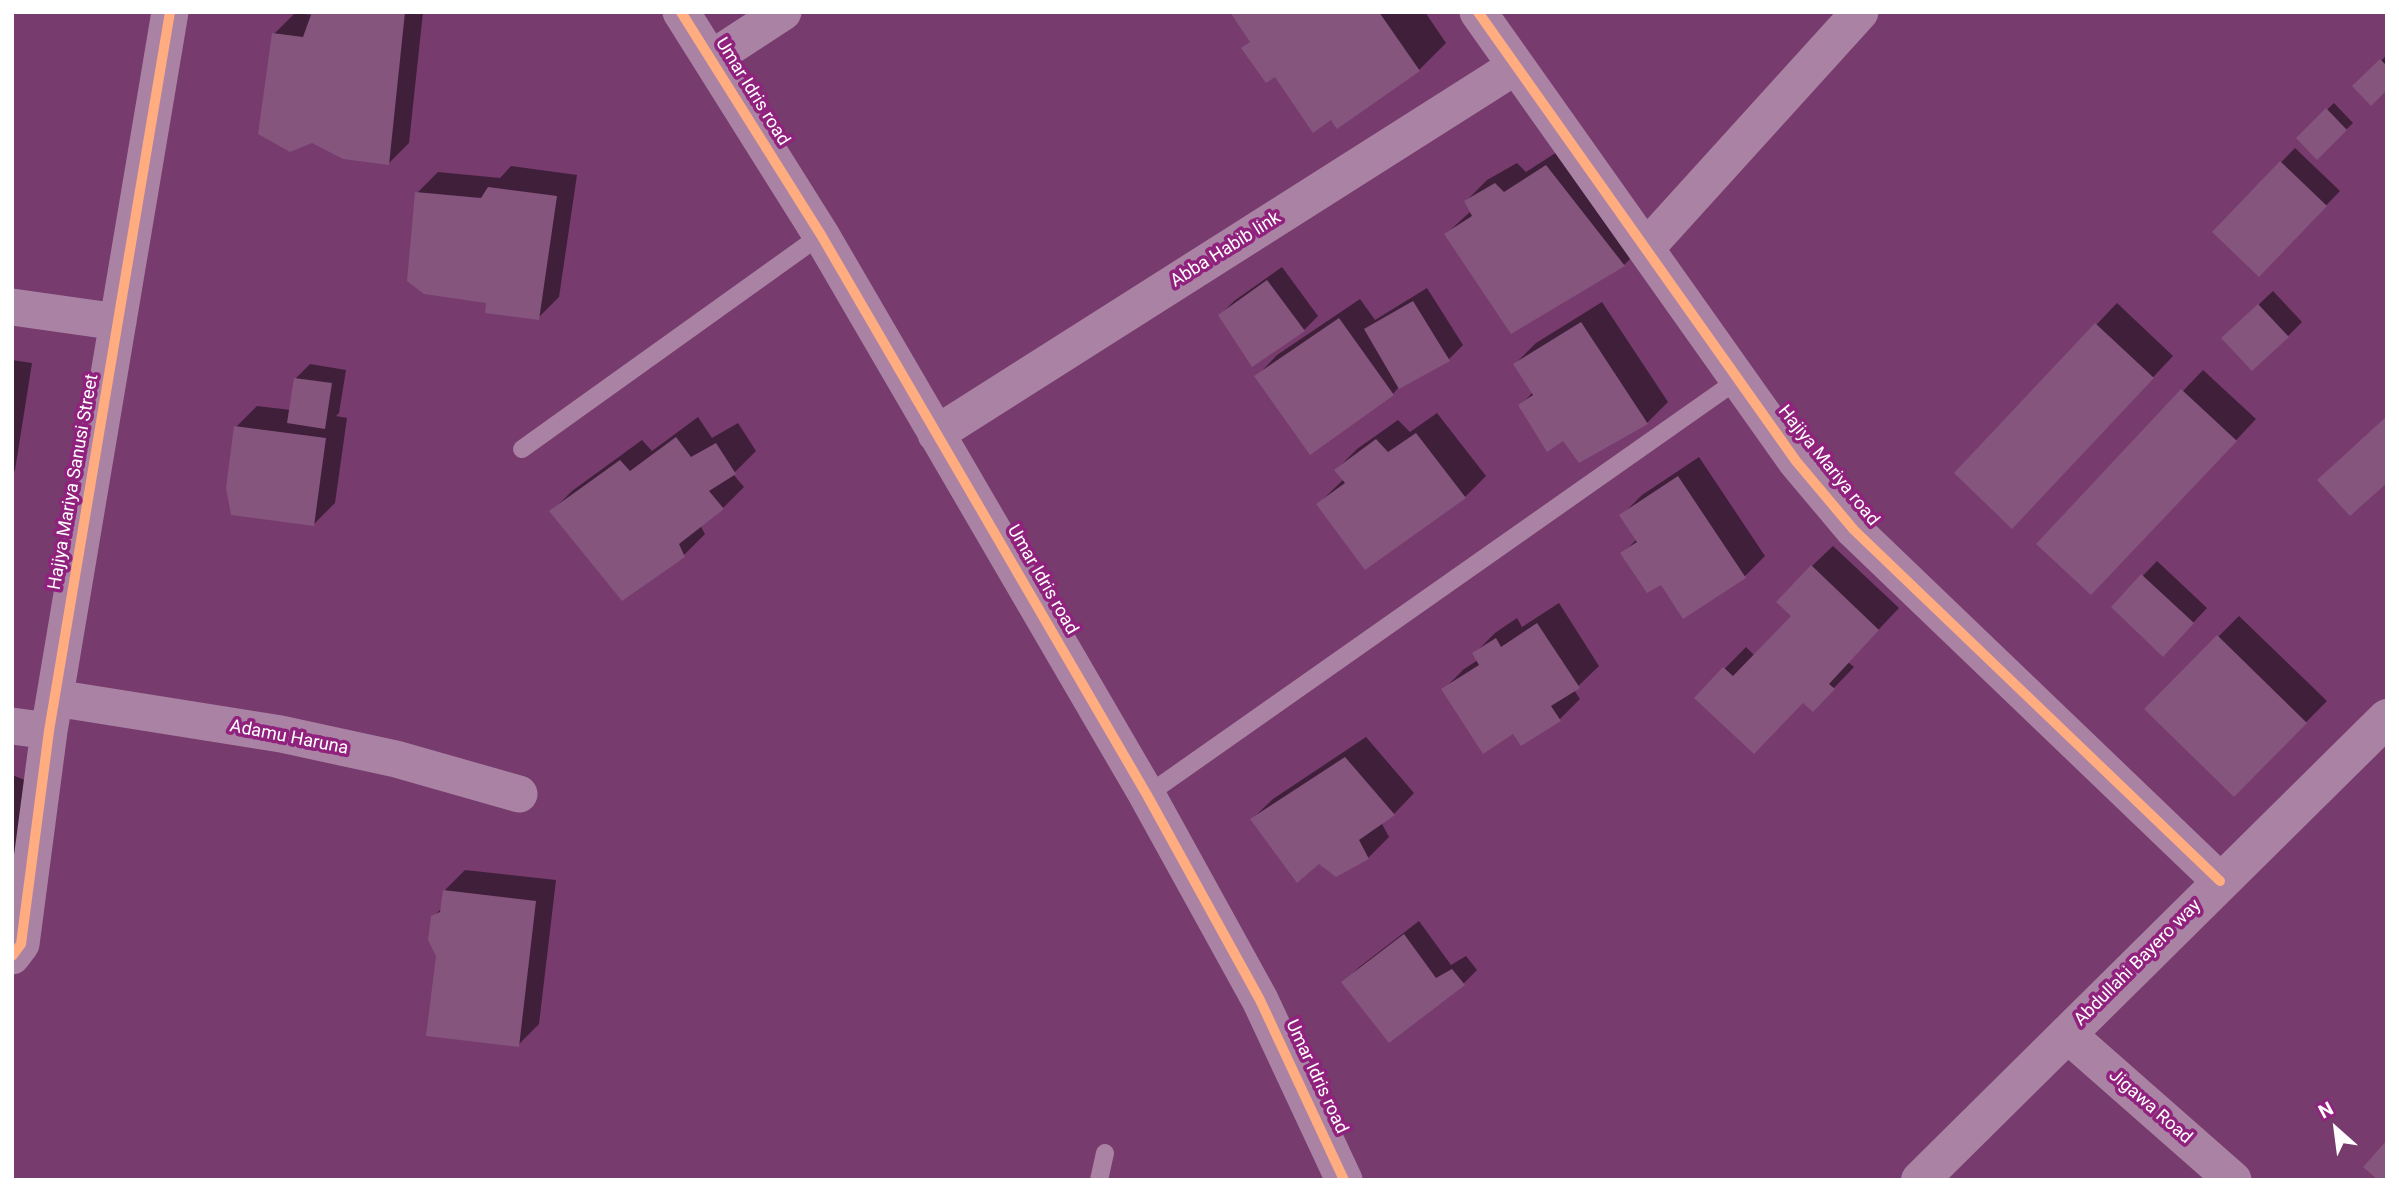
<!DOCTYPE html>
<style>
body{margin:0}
#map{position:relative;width:2399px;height:1192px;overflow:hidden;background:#773b6d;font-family:Roboto,sans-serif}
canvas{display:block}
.frame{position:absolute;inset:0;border:14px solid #fff;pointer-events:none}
.north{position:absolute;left:2301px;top:1094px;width:70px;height:70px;-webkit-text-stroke:5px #90227e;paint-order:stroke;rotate:332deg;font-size:19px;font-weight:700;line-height:28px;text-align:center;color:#fff}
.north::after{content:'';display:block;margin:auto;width:24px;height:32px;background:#fff;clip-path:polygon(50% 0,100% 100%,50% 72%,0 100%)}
</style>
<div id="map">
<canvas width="2399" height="1192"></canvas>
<div class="frame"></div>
<div class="north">N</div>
</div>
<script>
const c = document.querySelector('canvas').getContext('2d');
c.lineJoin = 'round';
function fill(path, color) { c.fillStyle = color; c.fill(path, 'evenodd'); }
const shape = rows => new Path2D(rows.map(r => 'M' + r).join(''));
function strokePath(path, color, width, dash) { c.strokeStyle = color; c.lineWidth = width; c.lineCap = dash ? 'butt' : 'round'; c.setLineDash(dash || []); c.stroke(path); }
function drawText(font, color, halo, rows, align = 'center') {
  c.font = font + ' Roboto,sans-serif'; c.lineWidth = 7; c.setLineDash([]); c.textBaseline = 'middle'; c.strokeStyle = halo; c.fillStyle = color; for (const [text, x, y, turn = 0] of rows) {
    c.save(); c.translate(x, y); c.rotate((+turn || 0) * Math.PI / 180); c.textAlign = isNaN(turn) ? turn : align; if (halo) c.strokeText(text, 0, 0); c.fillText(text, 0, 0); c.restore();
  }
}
fill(shape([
 [314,12,423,12,409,143,388,164,274,34,295,13,313,15],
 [1232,12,1425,12,1446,43,1419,70,1251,41],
 [2387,55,2387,88,2355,86],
 [2334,103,2353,123,2317,158,2298,138],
 [1568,145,1645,244,1624,265,1446,234,1471,211,1466,201,1487,180,1517,163,1526,172],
 [2295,148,2340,191,2259,275,2214,231],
 [511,166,577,175,559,297,538,318,488,302,417,193,438,172,500,178],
 [1282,267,1318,316,1304,330,1220,315,1234,301],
 [1427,288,1463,345,1449,359,1399,387,1393,394,1257,376,1277,355,1360,299,1375,320],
 [2273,291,2302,322,2288,336,2238,324],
 [1602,302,1668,402,1647,423,1564,438,1521,405,1533,392,1515,364,1536,343],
 [2117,303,2173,356,2033,505,1956,473],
 [12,360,32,363,15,470,12,473],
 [310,364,346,370,339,413,336,416,347,418,335,503,314,524,236,427,257,406,291,410,296,378],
 [2203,370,2256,419,2112,572,2183,391],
 [1437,413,1486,476,1465,497,1365,568,1318,504,1344,479,1336,470,1357,449,1398,420,1410,432],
 [698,417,712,438,738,423,756,451,733,474,744,487,723,508,700,525,705,534,684,555,622,598,551,512,572,491,642,440,652,451],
 [1699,457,1765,556,1744,577,1661,583,1622,554,1637,539,1621,516,1642,495],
 [1833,546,1899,608,1848,662,1854,667,1833,689,1803,701,1696,698,1746,647,1755,656,1793,616,1812,566],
 [2157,561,2207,608,2177,640,2113,607],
 [1559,603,1599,666,1574,690,1580,699,1559,720,1514,732,1443,690,1464,669,1478,660,1474,654,1495,633,1517,618,1522,627],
 [2239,616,2327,701,2234,795,2146,709],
 [1366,737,1414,793,1394,814,1381,822,1389,837,1368,858,1252,819,1273,799],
 [12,775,30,782,12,920],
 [465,870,556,880,539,1024,518,1045,433,917,442,908,444,891],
 [1419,921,1451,965,1466,956,1477,970,1463,984,1344,982,1358,968]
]), '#0007');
fill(shape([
 [312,12,405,12,389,165,343,159,312,143,290,152,258,134,272,33,303,37],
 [1230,12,1379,12,1420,71,1337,129,1331,120,1313,133,1275,77,1266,83,1241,48,1250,42],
 [2380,59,2387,66,2387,90,2371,106,2352,86],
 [2326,108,2347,130,2317,160,2296,138],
 [2280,161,2327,206,2259,277,2212,232],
 [1546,165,1625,266,1511,334,1444,234,1472,216,1464,201,1495,183,1504,192],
 [488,187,557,196,539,320,485,313,486,303,424,294,407,281,415,192,481,198],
 [1267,280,1305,331,1252,367,1218,315],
 [1413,301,1450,361,1399,389,1364,329],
 [2258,304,2289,337,2252,371,2221,338],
 [1339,318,1394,395,1310,455,1254,376],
 [1581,322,1648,424,1579,463,1563,441,1547,452,1518,405,1533,395,1513,364],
 [2095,323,2154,378,2012,529,1954,473],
 [294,378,332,383,325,429,287,423],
 [2181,389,2237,441,2091,595,2036,544],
 [2387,416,2387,483,2350,516,2317,480],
 [234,426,326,438,314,526,231,515,226,488],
 [1416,433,1466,498,1365,570,1316,504,1345,483,1334,470,1376,439,1388,452],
 [676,437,691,457,716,443,736,474,709,491,724,509,679,544,685,557,622,601,549,511,620,460,630,471],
 [1678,476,1746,578,1683,619,1661,585,1647,593,1620,553,1637,542,1619,515],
 [1811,565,1879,630,1829,684,1835,689,1813,712,1803,703,1754,754,1694,698,1723,667,1733,676,1791,616,1776,602],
 [2141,574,2194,623,2163,657,2111,607],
 [1537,623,1580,688,1551,706,1561,721,1521,746,1513,734,1483,754,1441,689,1479,665,1472,653,1496,638,1501,647],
 [2217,635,2307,723,2234,797,2144,709],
 [1345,757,1395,815,1359,840,1369,859,1336,877,1319,864,1297,883,1250,819],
 [443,890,536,901,519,1047,426,1036,436,956,428,940,431,916,440,912],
 [1404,934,1436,978,1452,969,1465,985,1389,1043,1341,982],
 [2387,1140,2387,1180,2378,1180,2363,1167]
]), '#85557e');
strokePath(shape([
 [522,449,821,235],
 [1147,795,1739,379],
 [1099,1180,1105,1153]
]), '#aa83a4', 18);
strokePath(shape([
 [681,12,821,235,1147,795,1260,1000,1344,1180],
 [1478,12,1796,461,1854,530,2220,881],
 [711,59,783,12],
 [1646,248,1860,12],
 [12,307,118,322],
 [936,434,1516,66],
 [55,698,281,734,396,759,519,794],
 [12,726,49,731],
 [12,956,21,944,49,731,170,12],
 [2067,1034,2233,1180]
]), '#aa83a4', 37);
strokePath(shape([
 [1920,1180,2387,718]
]), '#aa83a4', 38);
strokePath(shape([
 [681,12,821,235,1147,795,1260,1000,1344,1180],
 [1478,12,1796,461,1854,530,2220,881],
 [12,956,21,944,49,731,170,12]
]), '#ffac80', 10);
drawText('18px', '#fff', '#90227e', [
 ["Umar Idris road",752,92,58],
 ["Abba Habib link",1226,250,-32],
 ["Hajiya Mariya road",1828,466,51],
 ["Hajiya Mariya Sanusi Street",74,482,-80],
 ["Umar Idris road",1042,580,60],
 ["Adamu Haruna",289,738,11],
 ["Abdullahi Bayero way",2138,963,-45],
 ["Umar Idris road",1316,1077,65],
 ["Jigawa Road",2150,1107,41]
]);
</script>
